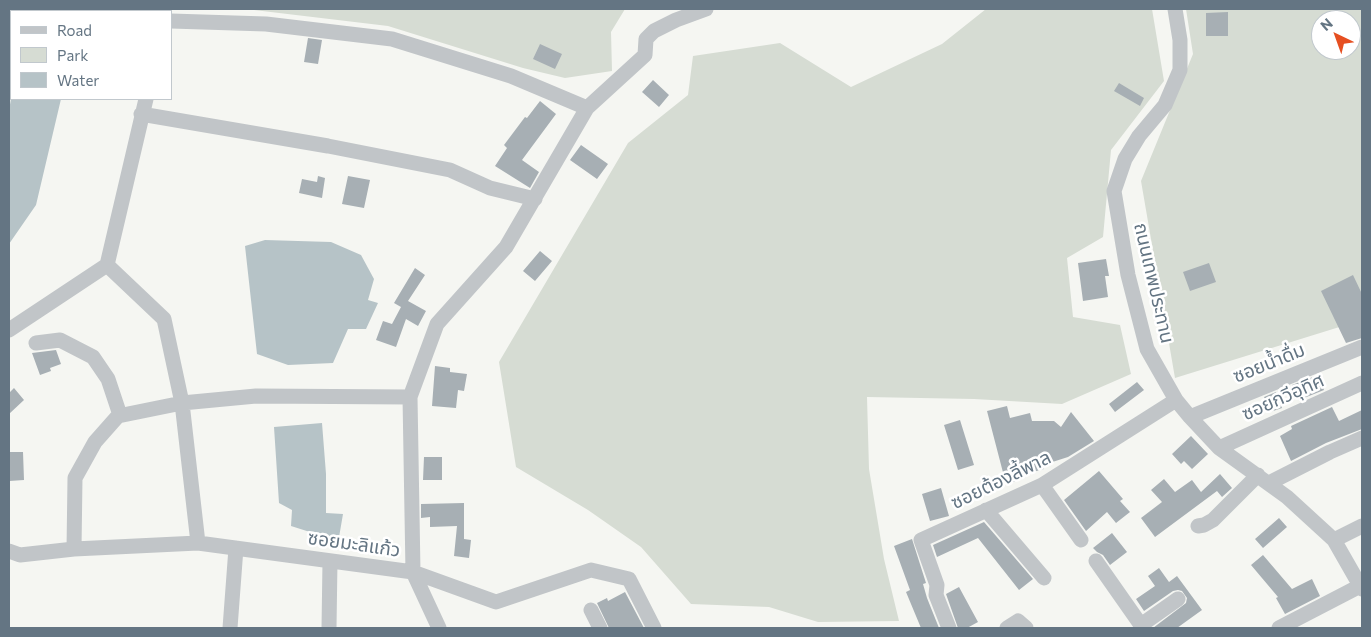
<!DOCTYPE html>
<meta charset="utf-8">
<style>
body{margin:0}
#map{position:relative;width:1371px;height:637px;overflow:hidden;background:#f5f6f2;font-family:Commissioner,sans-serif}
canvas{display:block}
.frame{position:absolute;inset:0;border:10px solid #647583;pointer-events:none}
.legend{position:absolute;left:10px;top:10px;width:162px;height:90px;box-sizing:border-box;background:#fff;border:1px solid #c1c8cd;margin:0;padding:6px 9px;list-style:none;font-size:15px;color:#647583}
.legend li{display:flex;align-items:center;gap:10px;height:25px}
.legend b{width:25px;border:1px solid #c1c8cd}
.north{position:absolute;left:1311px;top:10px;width:50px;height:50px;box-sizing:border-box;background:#fff;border:1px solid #c1c8cd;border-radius:50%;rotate:318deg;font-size:14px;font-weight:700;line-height:20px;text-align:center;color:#647583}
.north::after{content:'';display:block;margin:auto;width:18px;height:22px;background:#e64f21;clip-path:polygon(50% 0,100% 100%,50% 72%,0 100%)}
</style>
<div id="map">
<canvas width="1371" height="637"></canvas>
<div class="frame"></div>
<ul class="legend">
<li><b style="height:6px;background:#c1c5c8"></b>Road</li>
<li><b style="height:14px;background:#d6dcd3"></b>Park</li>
<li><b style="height:14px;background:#b6c3c7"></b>Water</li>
</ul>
<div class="north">N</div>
</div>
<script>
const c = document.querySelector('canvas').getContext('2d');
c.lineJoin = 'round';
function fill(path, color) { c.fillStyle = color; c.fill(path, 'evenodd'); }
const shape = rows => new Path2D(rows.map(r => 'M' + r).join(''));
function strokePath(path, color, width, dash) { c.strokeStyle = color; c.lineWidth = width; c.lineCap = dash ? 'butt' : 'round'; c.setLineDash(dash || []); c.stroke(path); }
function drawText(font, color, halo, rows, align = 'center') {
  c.font = font + ' Commissioner,"Noto Sans Thai",sans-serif'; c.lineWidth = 5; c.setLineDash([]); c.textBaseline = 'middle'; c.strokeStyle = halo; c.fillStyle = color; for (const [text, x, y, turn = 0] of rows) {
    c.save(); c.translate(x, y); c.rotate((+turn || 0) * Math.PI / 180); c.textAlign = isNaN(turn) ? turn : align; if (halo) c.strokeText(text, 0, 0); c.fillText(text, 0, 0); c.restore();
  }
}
fill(shape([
 [255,9,625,9,611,32,612,71,565,78,523,68,388,26,254,10],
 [986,9,1152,9,1164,81,1111,150,1103,237,1067,258,1073,317,1120,325,1131,374,1062,404,974,399,867,397,869,469,884,559,899,621,818,622,769,607,691,604,641,547,588,510,516,467,499,362,628,143,688,95,693,56,780,43,851,87,942,44],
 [1186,9,1362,9,1362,320,1175,378,1141,181,1193,54],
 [1321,20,1351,20,1351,50,1321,50]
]), '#d6dcd3');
fill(shape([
 [29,9,75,9,75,11,29,11],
 [11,99,61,99,36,205,9,244,9,110],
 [265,240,331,242,361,255,374,279,368,300,378,303,366,329,348,329,333,363,288,365,257,354,245,246],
 [322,423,326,474,326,513,343,514,337,549,313,533,291,526,292,510,279,503,274,427]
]), '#b6c3c7');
fill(shape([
 [1228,12,1228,36,1206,36,1206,13],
 [308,38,322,40,318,64,304,62],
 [540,44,562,54,555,69,533,59],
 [653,80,669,95,659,107,642,92],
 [1119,83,1144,98,1140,106,1114,91],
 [540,101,556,114,522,160,539,172,530,188,495,166,507,148,504,145,525,117,527,118],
 [581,145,608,164,597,179,570,160],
 [318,176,325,178,322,198,299,193,302,179,317,182],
 [348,176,370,180,364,208,342,204],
 [540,251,552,261,535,281,523,271],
 [1106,259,1109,276,1105,276,1108,297,1083,301,1078,263],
 [1209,263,1216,282,1190,291,1183,272],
 [415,268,425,275,408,301,426,311,418,326,406,319,396,347,376,340,383,321,392,324,401,307,394,303],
 [1353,275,1362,294,1362,338,1346,343,1321,291],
 [56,350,61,364,50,368,51,371,40,375,32,353],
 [435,366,450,368,450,372,467,374,464,391,458,390,456,408,432,406],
 [1318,375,1324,390,1299,400,1292,385],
 [1137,382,1144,390,1115,412,1109,404],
 [14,388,24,400,9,414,9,393],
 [1276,392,1282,408,1270,412,1264,397],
 [1007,406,1010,418,1030,413,1032,421,1054,421,1061,427,1071,412,1094,441,1068,457,1043,465,1044,469,1021,475,1022,479,1006,484,987,411],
 [1332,407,1339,421,1362,410,1362,429,1326,443,1291,461,1280,436,1292,429,1291,426],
 [960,420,974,465,958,470,944,425],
 [1191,436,1208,454,1192,469,1184,461,1181,464,1172,454],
 [9,452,23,452,24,480,9,481],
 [424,457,442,457,442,480,423,480],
 [1099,471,1123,499,1120,501,1130,512,1116,523,1107,512,1086,531,1064,500],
 [1220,474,1232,488,1222,497,1217,491,1155,537,1141,518,1162,502,1151,490,1164,479,1175,492,1192,480,1201,492],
 [941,488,949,516,930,521,922,494],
 [464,503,464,539,471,540,469,558,454,556,457,526,430,527,430,517,421,518,421,504],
 [1279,518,1287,527,1263,548,1255,539],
 [984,522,1033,579,1019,590,978,538,937,557,933,545],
 [1112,533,1127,552,1110,565,1103,555,1097,552,1093,548],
 [912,539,926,583,923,584,927,598,939,628,921,628,906,592,910,590,894,546],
 [1263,555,1292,589,1312,579,1320,596,1285,614,1276,598,1278,597,1251,565],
 [1159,568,1169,582,1177,576,1202,610,1177,628,1153,628,1186,603,1187,598,1182,591,1178,590,1173,591,1144,611,1136,599,1155,586,1148,576],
 [959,587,978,622,967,628,958,628,946,594],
 [625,592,644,628,609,628,597,603,607,598,608,601]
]), '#a7afb4');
strokePath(shape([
 [1175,9,1180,40,1180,70,1165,105,1139,136,1125,159,1114,191,1128,275,1147,349,1176,400,1190,417,1219,448,1287,497,1334,540,1362,589],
 [171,21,266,24,392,39,511,76,587,108],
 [141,114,328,146,450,170,490,188,535,199],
 [107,265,164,319,182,403,198,543],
 [9,330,107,265,146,99],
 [36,343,60,340,93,357,108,379,120,415],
 [1190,417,1362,347],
 [1219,448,1362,383],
 [1269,483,1330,452,1362,438],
 [1042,485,1081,540],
 [986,510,1044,578],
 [1198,526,1204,525,1213,520,1258,475],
 [1334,540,1362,526],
 [74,549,75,478,95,442,118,416,182,403,256,396,410,397],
 [9,551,20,555,74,549,198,543,413,572,496,602,591,570,629,579,654,628],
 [1096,561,1143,628],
 [591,610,600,628],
 [1141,625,1178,599],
 [230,628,236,548],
 [329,628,330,561],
 [439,628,413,572,410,397,437,324,506,247,587,108,645,55,646,39,654,31,676,20,706,9],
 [949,628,936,595,937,585,921,540,1042,485,1176,400],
 [1007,628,1018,621,1026,628],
 [1279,628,1360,586]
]), '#c1c5c8', 15);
drawText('19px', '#647583', '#fff', [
 ["ถนนเทพประทาน",1154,283,77],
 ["ซอยน้ำดื่ม",1269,363,-22],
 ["ซอยกวีอุทิศ",1283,397,-24],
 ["ซอยต้องลี้พาล",1001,480,-26],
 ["ซอยมะลิแก้ว",354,544,8]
]);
</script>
